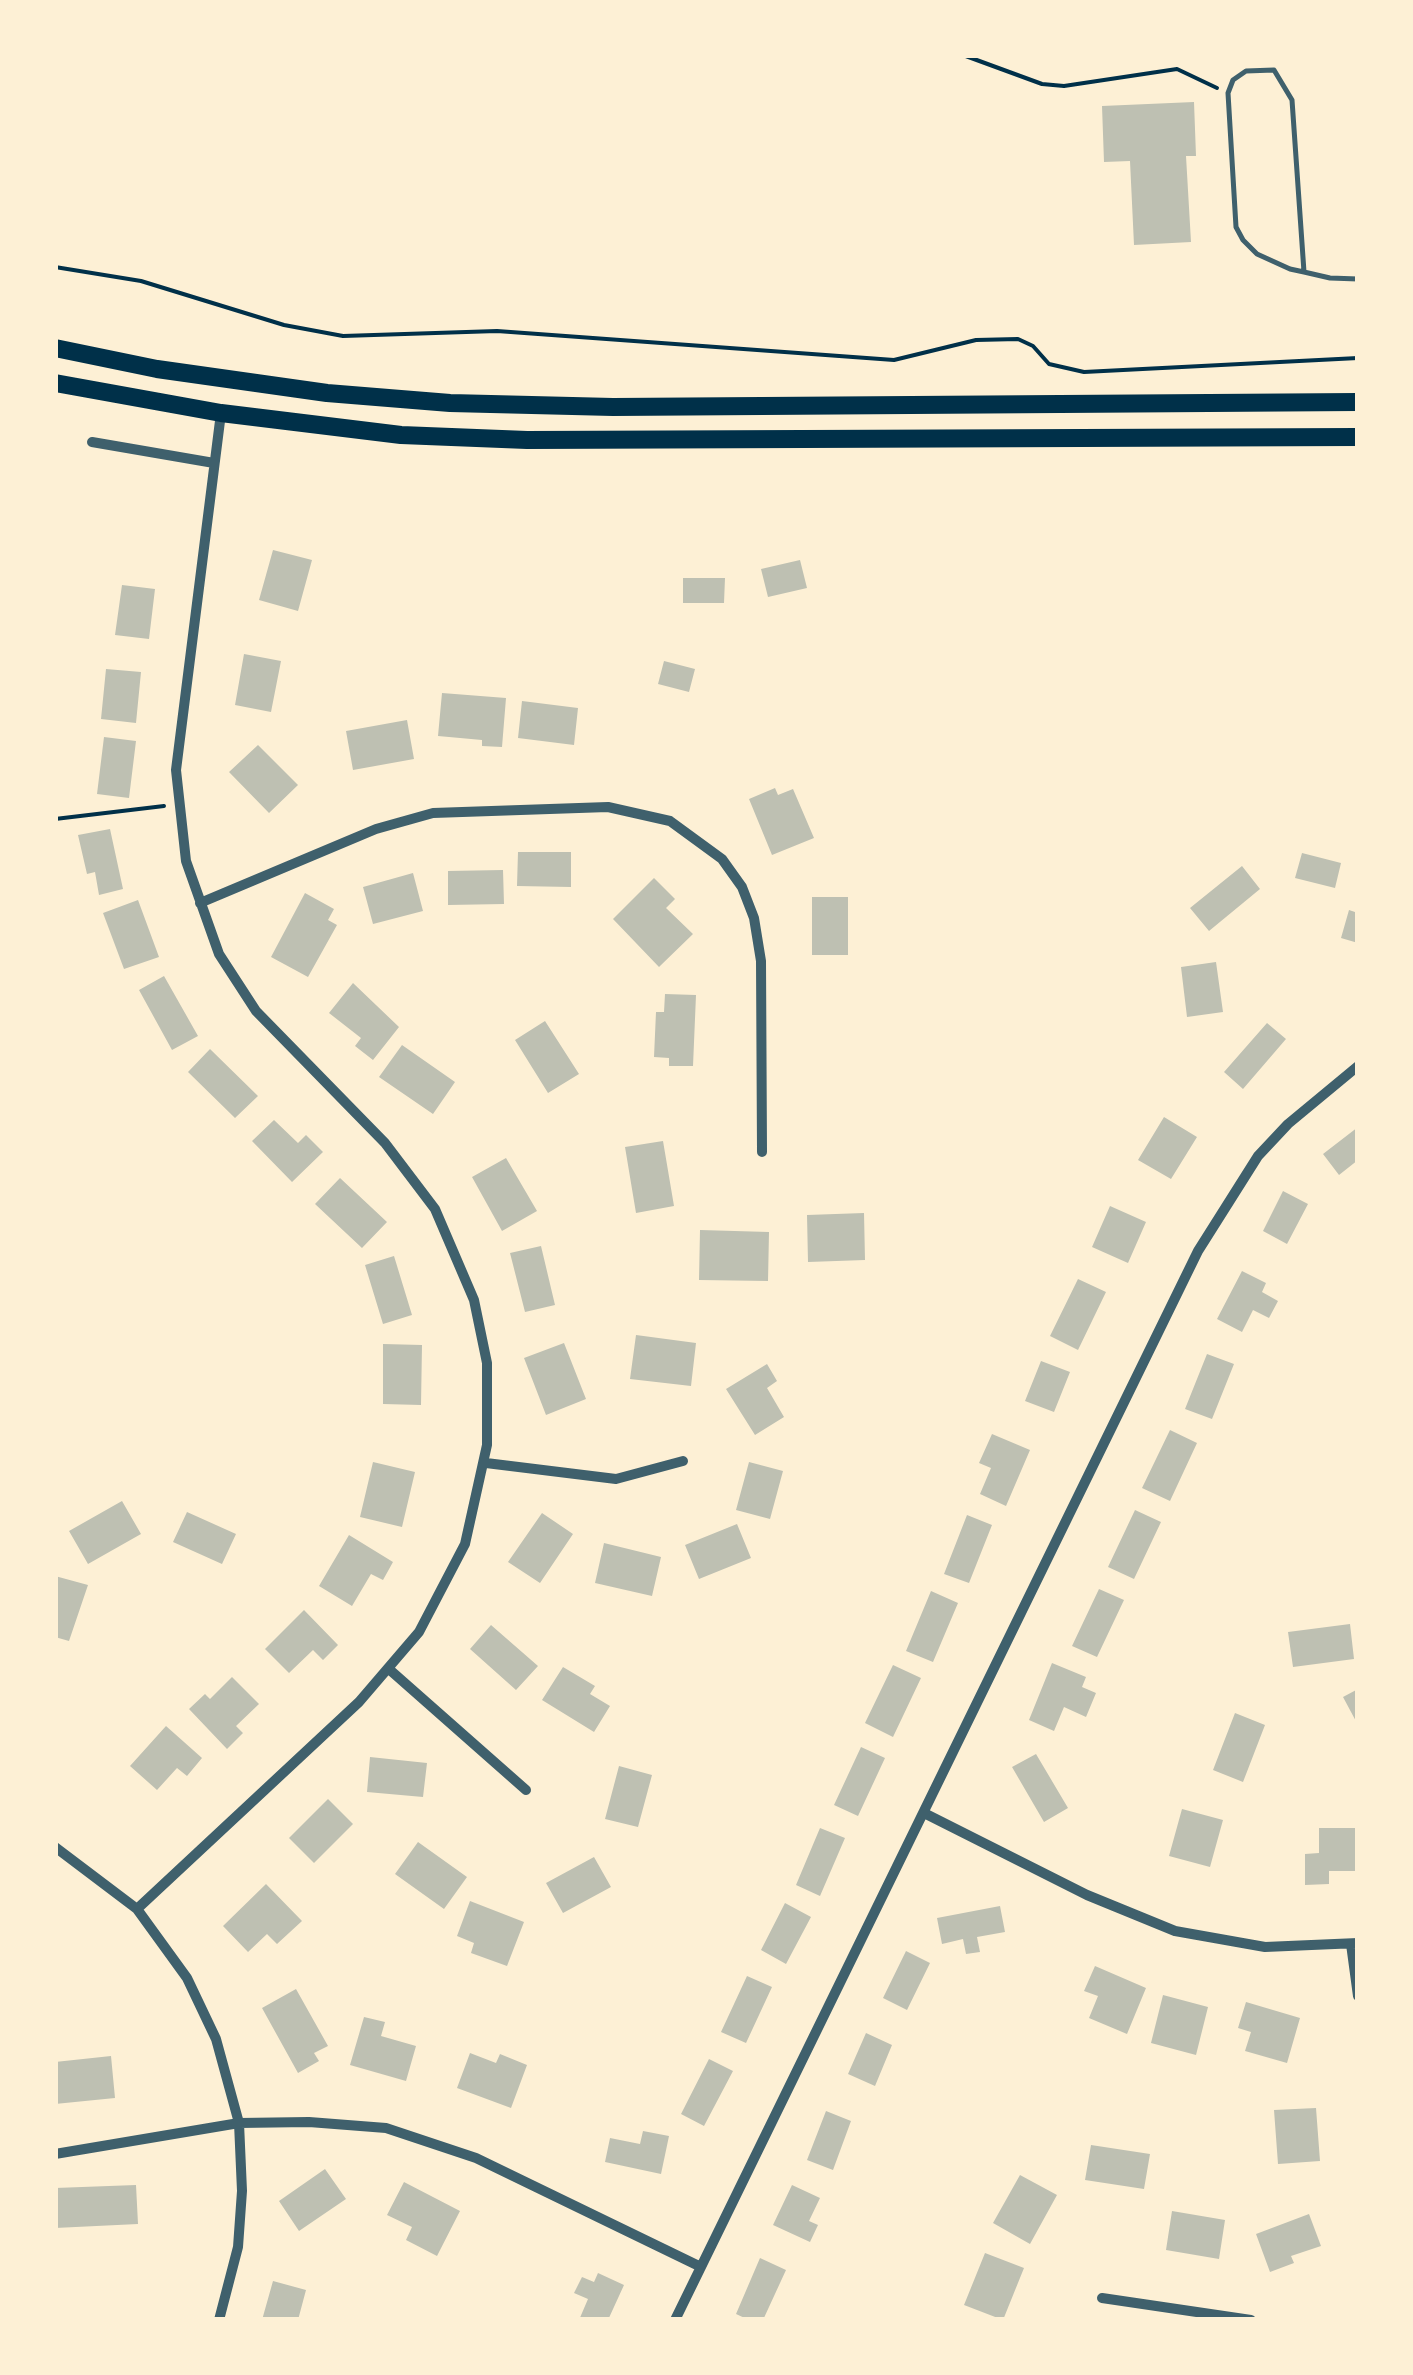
<!DOCTYPE html>
<style>
body{margin:0}
#map{position:relative;width:1413px;height:2375px;overflow:hidden;background:#fdf0d5;font-family:Arial,sans-serif}
canvas{display:block}
.frame{position:absolute;inset:0;border:58px solid #fdf0d5;pointer-events:none}
</style>
<div id="map">
<canvas width="1413" height="2375"></canvas>
<div class="frame"></div>
</div>
<script>
const c = document.querySelector('canvas').getContext('2d');
c.lineJoin = 'round';
function fill(path, color) { c.fillStyle = color; c.fill(path, 'evenodd'); }
const shape = rows => new Path2D(rows.map(r => 'M' + r).join(''));
function strokePath(path, color, width, dash) { c.strokeStyle = color; c.lineWidth = width; c.lineCap = dash ? 'butt' : 'round'; c.setLineDash(dash || []); c.stroke(path); }
fill(shape([
 [1194,102,1196,156,1186,156,1191,242,1134,245,1130,161,1104,162,1102,106],
 [273,550,312,560,298,611,259,600],
 [800,560,807,588,768,597,761,569],
 [683,578,725,578,724,603,683,603],
 [122,585,155,589,149,639,115,635],
 [244,654,281,661,271,712,235,705],
 [664,661,695,669,689,692,658,684],
 [106,669,141,672,136,723,101,719],
 [442,693,506,698,502,747,482,746,482,740,438,736],
 [522,701,578,708,574,745,518,738],
 [407,720,414,759,353,770,346,731],
 [104,737,136,741,129,798,97,794],
 [258,745,298,785,269,813,229,772],
 [775,788,778,795,793,789,814,838,772,855,749,799],
 [110,829,123,889,99,895,95,872,87,874,78,835],
 [518,852,571,852,571,887,517,886],
 [1302,853,1341,863,1335,888,1295,878],
 [1242,866,1260,889,1209,931,1190,908],
 [503,870,504,904,448,905,448,871],
 [413,873,423,911,373,924,363,887],
 [654,878,675,899,666,908,693,934,659,967,613,919],
 [305,893,334,909,328,920,337,925,308,977,271,957],
 [812,897,848,897,848,955,812,955],
 [138,900,159,957,124,969,103,913],
 [1349,910,1358,913,1358,943,1341,938],
 [1216,962,1223,1012,1187,1017,1181,967],
 [164,976,198,1036,172,1050,139,990],
 [353,983,399,1027,373,1060,355,1046,361,1038,329,1013],
 [665,994,696,995,693,1066,669,1066,669,1058,654,1057,656,1012,664,1012],
 [545,1021,579,1074,548,1093,515,1040],
 [1267,1023,1286,1039,1243,1089,1224,1072],
 [402,1045,455,1082,433,1114,379,1077],
 [210,1049,258,1096,235,1118,188,1072],
 [1164,1117,1197,1137,1171,1179,1138,1160],
 [274,1120,298,1143,306,1135,323,1152,292,1182,252,1141],
 [1358,1127,1358,1160,1339,1175,1323,1154],
 [663,1141,674,1206,636,1213,625,1147],
 [506,1158,537,1211,502,1231,472,1177],
 [340,1178,387,1222,362,1248,315,1204],
 [1283,1191,1308,1204,1287,1244,1263,1231],
 [1110,1206,1146,1222,1128,1263,1092,1247],
 [864,1213,865,1260,808,1262,807,1215],
 [700,1230,769,1232,768,1281,699,1280],
 [541,1246,555,1305,525,1312,510,1253],
 [394,1256,412,1315,383,1324,365,1265],
 [1242,1271,1266,1283,1262,1292,1278,1301,1269,1318,1253,1310,1242,1332,1217,1319],
 [1078,1279,1106,1292,1078,1350,1050,1336],
 [636,1335,696,1343,691,1386,630,1379],
 [564,1343,586,1399,546,1415,524,1358],
 [383,1344,422,1345,421,1405,383,1404],
 [1207,1354,1234,1364,1212,1419,1185,1409],
 [1041,1361,1070,1372,1054,1412,1025,1401],
 [767,1364,777,1381,767,1388,784,1417,755,1435,726,1389],
 [1170,1430,1197,1443,1170,1501,1142,1488],
 [992,1434,1030,1450,1006,1506,980,1494,991,1468,979,1463],
 [373,1462,415,1472,402,1527,360,1517],
 [749,1462,783,1471,770,1519,736,1510],
 [122,1501,141,1534,88,1564,69,1531],
 [1135,1510,1161,1522,1134,1579,1108,1567],
 [187,1512,236,1534,222,1564,173,1542],
 [542,1513,573,1534,540,1583,508,1562],
 [967,1515,992,1525,969,1583,944,1574],
 [737,1524,751,1558,699,1579,685,1545],
 [349,1535,393,1562,383,1580,371,1574,352,1606,319,1586],
 [604,1543,661,1557,652,1596,595,1583],
 [55,1576,88,1585,69,1641,55,1637],
 [1099,1589,1124,1600,1097,1657,1072,1646],
 [931,1591,958,1603,933,1662,906,1651],
 [304,1610,338,1645,323,1660,313,1650,289,1673,265,1649],
 [1350,1624,1354,1659,1293,1667,1288,1632],
 [491,1625,538,1666,516,1690,470,1649],
 [1052,1663,1086,1677,1082,1687,1096,1693,1086,1717,1064,1707,1054,1731,1029,1720],
 [893,1665,921,1678,893,1737,865,1723],
 [563,1667,595,1686,590,1694,610,1706,594,1732,542,1700],
 [232,1677,259,1704,236,1726,243,1733,227,1749,189,1709,205,1694,210,1699],
 [1358,1689,1358,1725,1343,1697],
 [1235,1713,1265,1725,1243,1782,1213,1770],
 [166,1726,202,1758,187,1776,177,1768,157,1790,130,1766],
 [861,1747,885,1758,858,1816,834,1805],
 [1036,1754,1068,1808,1044,1822,1012,1767],
 [370,1757,427,1763,423,1797,367,1792],
 [619,1766,652,1775,638,1827,605,1819],
 [328,1799,353,1824,314,1863,289,1838],
 [1182,1809,1223,1820,1210,1867,1169,1856],
 [820,1828,845,1838,820,1896,796,1885],
 [1319,1828,1358,1828,1358,1871,1329,1871,1329,1884,1305,1885,1305,1854,1319,1853],
 [418,1842,467,1877,444,1909,395,1874],
 [594,1857,611,1887,563,1913,546,1883],
 [266,1884,302,1921,277,1944,267,1934,248,1952,223,1926],
 [470,1901,524,1922,507,1966,471,1953,474,1943,457,1936],
 [785,1903,811,1917,786,1964,761,1950],
 [1000,1906,1005,1932,977,1937,980,1952,966,1954,963,1939,942,1944,937,1918],
 [906,1951,930,1963,907,2010,883,1998],
 [1095,1966,1146,1988,1127,2034,1089,2018,1098,1996,1084,1991],
 [747,1976,772,1987,746,2043,721,2032],
 [296,1989,328,2046,314,2053,319,2061,298,2073,262,2008],
 [1163,1995,1208,2007,1196,2055,1151,2043],
 [1246,2002,1300,2018,1287,2063,1245,2051,1251,2032,1238,2028],
 [364,2017,385,2022,381,2036,416,2046,406,2081,350,2065],
 [866,2033,892,2045,875,2086,848,2074],
 [470,2053,496,2063,500,2054,527,2065,511,2108,457,2088],
 [111,2056,115,2098,55,2104,55,2062],
 [709,2059,733,2071,704,2126,681,2114],
 [1316,2108,1320,2161,1278,2164,1274,2110],
 [826,2111,851,2121,833,2170,807,2160],
 [643,2131,669,2136,661,2174,605,2162,610,2138,640,2144],
 [1091,2145,1150,2154,1144,2189,1085,2180],
 [325,2169,346,2199,299,2231,279,2201],
 [1020,2175,1057,2195,1030,2244,993,2223],
 [404,2182,460,2211,437,2256,406,2240,412,2227,387,2215],
 [136,2185,138,2224,55,2228,55,2188],
 [792,2185,820,2198,809,2221,818,2225,810,2242,773,2225],
 [1172,2211,1225,2220,1219,2259,1166,2250],
 [1309,2214,1321,2246,1291,2256,1294,2263,1270,2272,1256,2234],
 [985,2253,1024,2268,1003,2320,964,2305],
 [760,2258,786,2270,763,2320,749,2320,736,2314],
 [598,2273,624,2285,608,2320,579,2320,588,2299,574,2293,582,2277,594,2282],
 [273,2281,306,2290,298,2320,262,2320]
]), '#bec0b2');
strokePath(shape([
 [963,55,1042,84,1064,86,1177,69,1217,88],
 [55,267,141,281,284,325,343,336,497,331,894,360,976,340,1018,339,1033,346,1049,364,1084,372,1358,358],
 [55,819,164,806]
]), '#003049', 4);
strokePath(shape([
 [1304,272,1292,100,1274,70,1246,71,1233,80,1228,93,1236,227,1243,240,1257,254,1290,269,1304,272,1330,278,1358,279]
]), '#3f606c', 5);
strokePath(shape([
 [92,442,214,463],
 [200,903,376,829,433,813,608,807,670,821,722,859,742,887,754,918,761,961,762,1152],
 [486,1463,616,1479,683,1461],
 [390,1670,526,1790],
 [924,1813,1087,1895,1175,1931,1265,1947,1358,1943],
 [55,1847,137,1909,187,1978,216,2039,239,2123,242,2191,238,2247,219,2320],
 [137,1909,359,1702,419,1632,465,1544,487,1445,487,1363,474,1300,435,1209,385,1143,256,1011,219,954,186,861,176,770,221,413],
 [1351,1944,1358,1996],
 [55,2154,239,2123,309,2122,386,2128,476,2158,701,2267],
 [1102,2298,1251,2320],
 [675,2320,1198,1251,1258,1156,1288,1124,1358,1066]
]), '#3f606c', 10);
strokePath(shape([
 [55,348,157,369,327,393,450,403,613,407,1358,402],
 [55,383,221,413,401,435,527,440,1358,437]
]), '#003049', 18);
</script>
